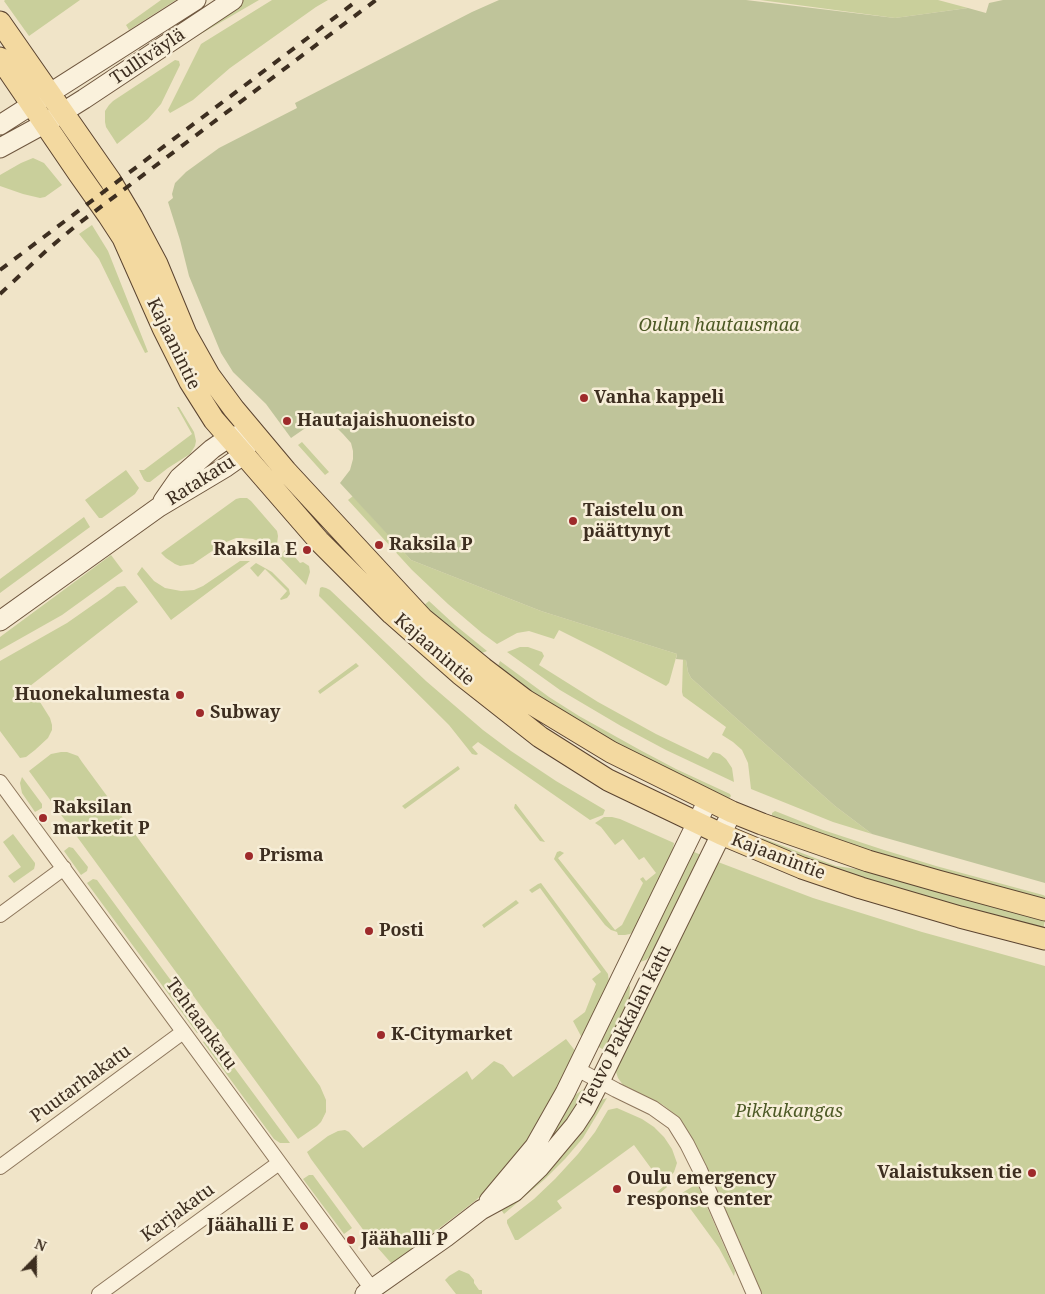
<!DOCTYPE html>
<meta charset="utf-8">
<style>
body{margin:0}
#map{position:relative;width:1045px;height:1294px;overflow:hidden;background:#f0e4c8;font-family:"Noto Serif",serif}
canvas{display:block}
.north{position:absolute;left:10px;top:1234px;width:50px;height:50px;-webkit-text-stroke:4px #f7eed8;paint-order:stroke;rotate:22deg;font-size:14px;font-weight:700;line-height:20px;text-align:center;color:#3d2e20}
.north::after{content:'';display:block;margin:auto;width:18px;height:22px;background:#3d2e20;clip-path:polygon(50% 0,100% 100%,50% 72%,0 100%)}
</style>
<div id="map">
<canvas width="1045" height="1294"></canvas>
<div class="north">N</div>
</div>
<script>
const c = document.querySelector('canvas').getContext('2d');
c.lineJoin = 'round';
function fill(path, color) { c.fillStyle = color; c.fill(path, 'evenodd'); }
const shape = rows => new Path2D(rows.map(r => 'M' + r).join(''));
function strokePath(path, color, width, dash) { c.strokeStyle = color; c.lineWidth = width; c.lineCap = dash ? 'butt' : 'round'; c.setLineDash(dash || []); c.stroke(path); }
function drawText(font, color, halo, rows, align = 'center') {
  c.font = font + ' "Noto Serif",serif'; c.lineWidth = 5; c.setLineDash([]); c.textBaseline = 'middle'; c.strokeStyle = halo; c.fillStyle = color; for (const [text, x, y, turn = 0] of rows) {
    c.save(); c.translate(x, y); c.rotate((+turn || 0) * Math.PI / 180); c.textAlign = isNaN(turn) ? turn : align; if (halo) c.strokeText(text, 0, 0); c.fillText(text, 0, 0); c.restore();
  }
}
fill(shape([
 [5,0,80,0,29,36,4,1],
 [161,0,176,0,129,30,126,25],
 [241,0,259,0,180,46],
 [272,0,328,0,316,7,230,68,193,100,170,113,168,110,201,44],
 [760,0,938,0,968,8,895,18],
 [175,60,179,61,180,65,161,104,148,119,117,144,106,127,105,122,105,111,109,105,113,101],
 [33,158,44,163,62,185,45,197,40,198,23,194,0,186,0,175,21,163],
 [92,225,108,251,148,352,145,353,134,331,99,259,79,234],
 [177,407,179,407,194,432,196,441,195,446,190,454,168,468,150,482,147,482,144,480,139,470,144,470,192,434],
 [302,442,329,472,325,475,298,445],
 [126,470,139,488,135,494,102,518,99,518,85,500],
 [353,496,411,560,541,611,677,654,669,683,666,686,601,651,559,630,554,639,529,631,517,633,497,644,482,633,448,604,412,570,348,500],
 [240,498,247,498,251,501,277,531,278,536,277,544,272,551,260,542,253,539,241,538,236,538,224,543,193,564,180,566,175,564,166,558,161,553,236,499],
 [84,517,90,527,0,593,0,579],
 [288,549,297,553,294,556,300,563,303,562,309,566,310,572,306,585,279,557,285,550],
 [111,555,123,571,62,615,0,650,0,637],
 [240,561,250,561,171,620,137,574,142,567,154,581,165,588,181,591,194,590,203,586],
 [256,563,272,572,289,589,290,594,287,598,281,600,280,599,287,591,265,569,258,577,257,576,250,568],
 [125,586,138,602,30,686,50,718,52,725,52,730,48,738,35,750,26,757,20,758,0,731,0,661,67,623,107,595,117,587],
 [322,587,326,588,330,590,426,681,483,730,511,751,556,781,605,810,603,815,590,820,478,742,472,747,478,754,476,755,472,754,449,725,319,596,320,588],
 [429,601,455,625,487,651,482,653,478,653,423,606],
 [520,647,528,647,542,652,544,656,539,665,598,702,656,734,708,759,713,752,720,754,726,759,732,768,734,782,666,750,621,726,560,690,507,652],
 [683,659,686,660,688,672,691,678,835,806,872,834,833,822,751,789,748,763,742,750,733,742,722,735,726,727,683,696,682,692],
 [500,661,549,697,579,716,640,750,676,769,730,794,731,796,729,799,594,732,538,698,498,666],
 [356,663,359,666,320,694,318,691],
 [61,752,67,752,78,756,82,762,320,1086,326,1100,326,1112,321,1122,317,1126,298,1139,29,771,51,754],
 [458,766,460,769,405,809,402,806],
 [22,777,42,804,42,808,35,812,22,793,20,783],
 [515,804,516,804,545,842,540,841,514,808],
 [775,811,823,830,884,850,936,866,1043,895,1045,896,1045,903,873,854,777,819,772,816,772,813],
 [604,817,612,817,620,819,674,843,672,854,635,930,630,934,625,935,618,935,617,932,611,930,605,925,554,859,557,852,560,851,564,853,558,858,615,930,622,925,643,883,640,879,643,877,646,881,656,873,644,857,639,860,623,839,615,845,601,827,595,823],
 [13,834,35,863,35,865,34,869,14,883,8,876,21,867,3,842],
 [762,838,836,866,870,871,1045,920,1043,930,863,879,761,842],
 [69,847,73,848,88,867,87,871,81,875,64,851],
 [692,851,701,855,657,946,651,955,646,960,637,963],
 [718,862,813,898,922,932,1045,966,1045,1294,762,1294,739,1240,689,1133,677,1116,663,1105,623,1085,618,1078,616,1072,617,1066,715,866],
 [93,879,97,880,203,1024,203,1027,202,1030,197,1033,87,883],
 [541,883,608,974,609,983,582,1038,573,1021,585,1012,596,984,592,979,601,972,540,888,532,893,529,890,538,884],
 [516,900,519,903,484,928,482,925],
 [628,982,630,987,629,1001,606,1051,597,1046],
 [210,1037,214,1040,290,1143,280,1143,274,1139,203,1042],
 [566,1039,576,1052,531,1138,498,1180,475,1201,392,1264,370,1239,311,1159,307,1152,328,1136,338,1131,345,1130,349,1132,363,1148,467,1071,472,1080,494,1061,503,1065,513,1077],
 [588,1088,568,1123,513,1181,574,1096,582,1090],
 [607,1098,583,1138,565,1159,545,1179,504,1214,500,1208,596,1104,601,1100],
 [617,1108,642,1119,654,1127,664,1137,672,1149,677,1163,674,1172,666,1182,667,1187,659,1194,657,1192,664,1186,634,1145,557,1201,562,1208,518,1240,515,1240,507,1223,507,1220,534,1199,555,1179,578,1154,595,1132,608,1110],
 [309,1175,313,1175,352,1228,344,1234,303,1179],
 [695,1185,698,1186,735,1271,734,1276,719,1248,681,1196,682,1193],
 [459,1270,469,1274,474,1280,474,1283,479,1290,482,1290,482,1294,456,1294,445,1280,449,1276]
]), '#c9cf9b');
fill(shape([
 [499,0,746,0,895,18,968,8,986,13,989,3,1003,0,1045,0,1045,883,872,834,835,806,691,678,688,672,686,660,676,659,677,654,541,611,411,560,340,483,350,470,353,459,353,451,351,443,343,434,338,429,331,426,314,425,304,429,291,438,266,404,233,372,221,353,189,276,180,240,168,202,173,198,172,194,175,183,186,172,219,148,297,108,295,103,472,12]
]), '#bfc49a');
const street = shape([
 [0,782,372,1289],
 [0,915,64,868],
 [577,1069,616,1090,653,1108,674,1123,687,1144,700,1170,754,1294],
 [0,1167,183,1032],
 [99,1294,279,1163]
]);
const secondary = shape([
 [0,125,196,0],
 [0,148,44,124,84,99,233,0],
 [163,501,179,478,212,449,228,438,243,434],
 [0,621,159,507,226,467,243,455,253,431],
 [489,1201,535,1146,565,1093,708,800],
 [365,1294,446,1237,481,1210,514,1192,539,1168,575,1125,586,1108,600,1081,732,812]
]);
const primary = shape([
 [0,22,110,180,132,217,157,264,186,334,209,375,234,409,286,471,423,619,483,668,525,700,611,752,732,812,762,824,868,861,938,881,1045,910],
 [0,58,79,174,108,215,123,238,163,328,190,382,214,420,319,541,392,614,460,674,540,737,608,780,721,834,802,868,861,888,960,917,1045,939]
]);
strokePath(street, '#8d765c', 16);
strokePath(secondary, '#6f573f', 21);
strokePath(primary, '#5b4430', 23);
strokePath(street, '#faf1dc', 14);
strokePath(secondary, '#faf1dc', 19);
strokePath(primary, '#f3d9a0', 21);
strokePath(shape([
 [0,270,358,0],
 [0,294,47,250,78,224,376,0]
]), '#3d2e20', 4, [9, 9]);
for (const [x, y, r, color] of [
 [584,398,5,"#9e2a2b"],
 [287,421,5,"#9e2a2b"],
 [573,521,5,"#9e2a2b"],
 [379,545,5,"#9e2a2b"],
 [307,550,5,"#9e2a2b"],
 [180,695,5,"#9e2a2b"],
 [200,713,5,"#9e2a2b"],
 [43,818,5,"#9e2a2b"],
 [249,856,5,"#9e2a2b"],
 [369,931,5,"#9e2a2b"],
 [381,1035,5,"#9e2a2b"],
 [1032,1173,5,"#9e2a2b"],
 [617,1189,5,"#9e2a2b"],
 [304,1226,5,"#9e2a2b"],
 [351,1240,5,"#9e2a2b"]
]) { const dot = new Path2D(); dot.arc(x, y, r, 0, 2 * Math.PI); c.fillStyle = color; c.fill(dot); strokePath(dot, '#f7eed8', 2); }
drawText('18px', '#3d2e20', '#f7eed8', [
 ["Tulliväylä",148,57,-34],
 ["Kajaanintie",173,344,64],
 ["Ratakatu",201,481,-32],
 ["Kajaanintie",434,650,41],
 ["Kajaanintie",778,857,21],
 ["Tehtaankatu",201,1024,54],
 ["Teuvo Pakkalan katu",626,1026,-63],
 ["Puutarhakatu",81,1084,-36],
 ["Karjakatu",178,1213,-36]
]);
drawText('italic 18px', '#4d5a26', '#f7eed8', [
 ["Oulun hautausmaa",719,326],
 ["Pikkukangas",789,1112]
]);
drawText('bold 18px', '#3d2e20', '#f7eed8', [
 ["Vanha kappeli",594,398],
 ["Hautajaishuoneisto",297,421],
 ["Taistelu on",583,511],
 ["päättynyt",583,532],
 ["Raksila P",389,545],
 ["Raksila E",297,550,"right"],
 ["Huonekalumesta",170,695,"right"],
 ["Subway",210,713],
 ["Raksilan",53,808],
 ["marketit P",53,829],
 ["Prisma",259,856],
 ["Posti",379,931],
 ["K-Citymarket",391,1035],
 ["Valaistuksen tie",1022,1173,"right"],
 ["Oulu emergency",627,1179],
 ["response center",627,1200],
 ["Jäähalli E",294,1226,"right"],
 ["Jäähalli P",361,1240]
], 'left');
</script>
